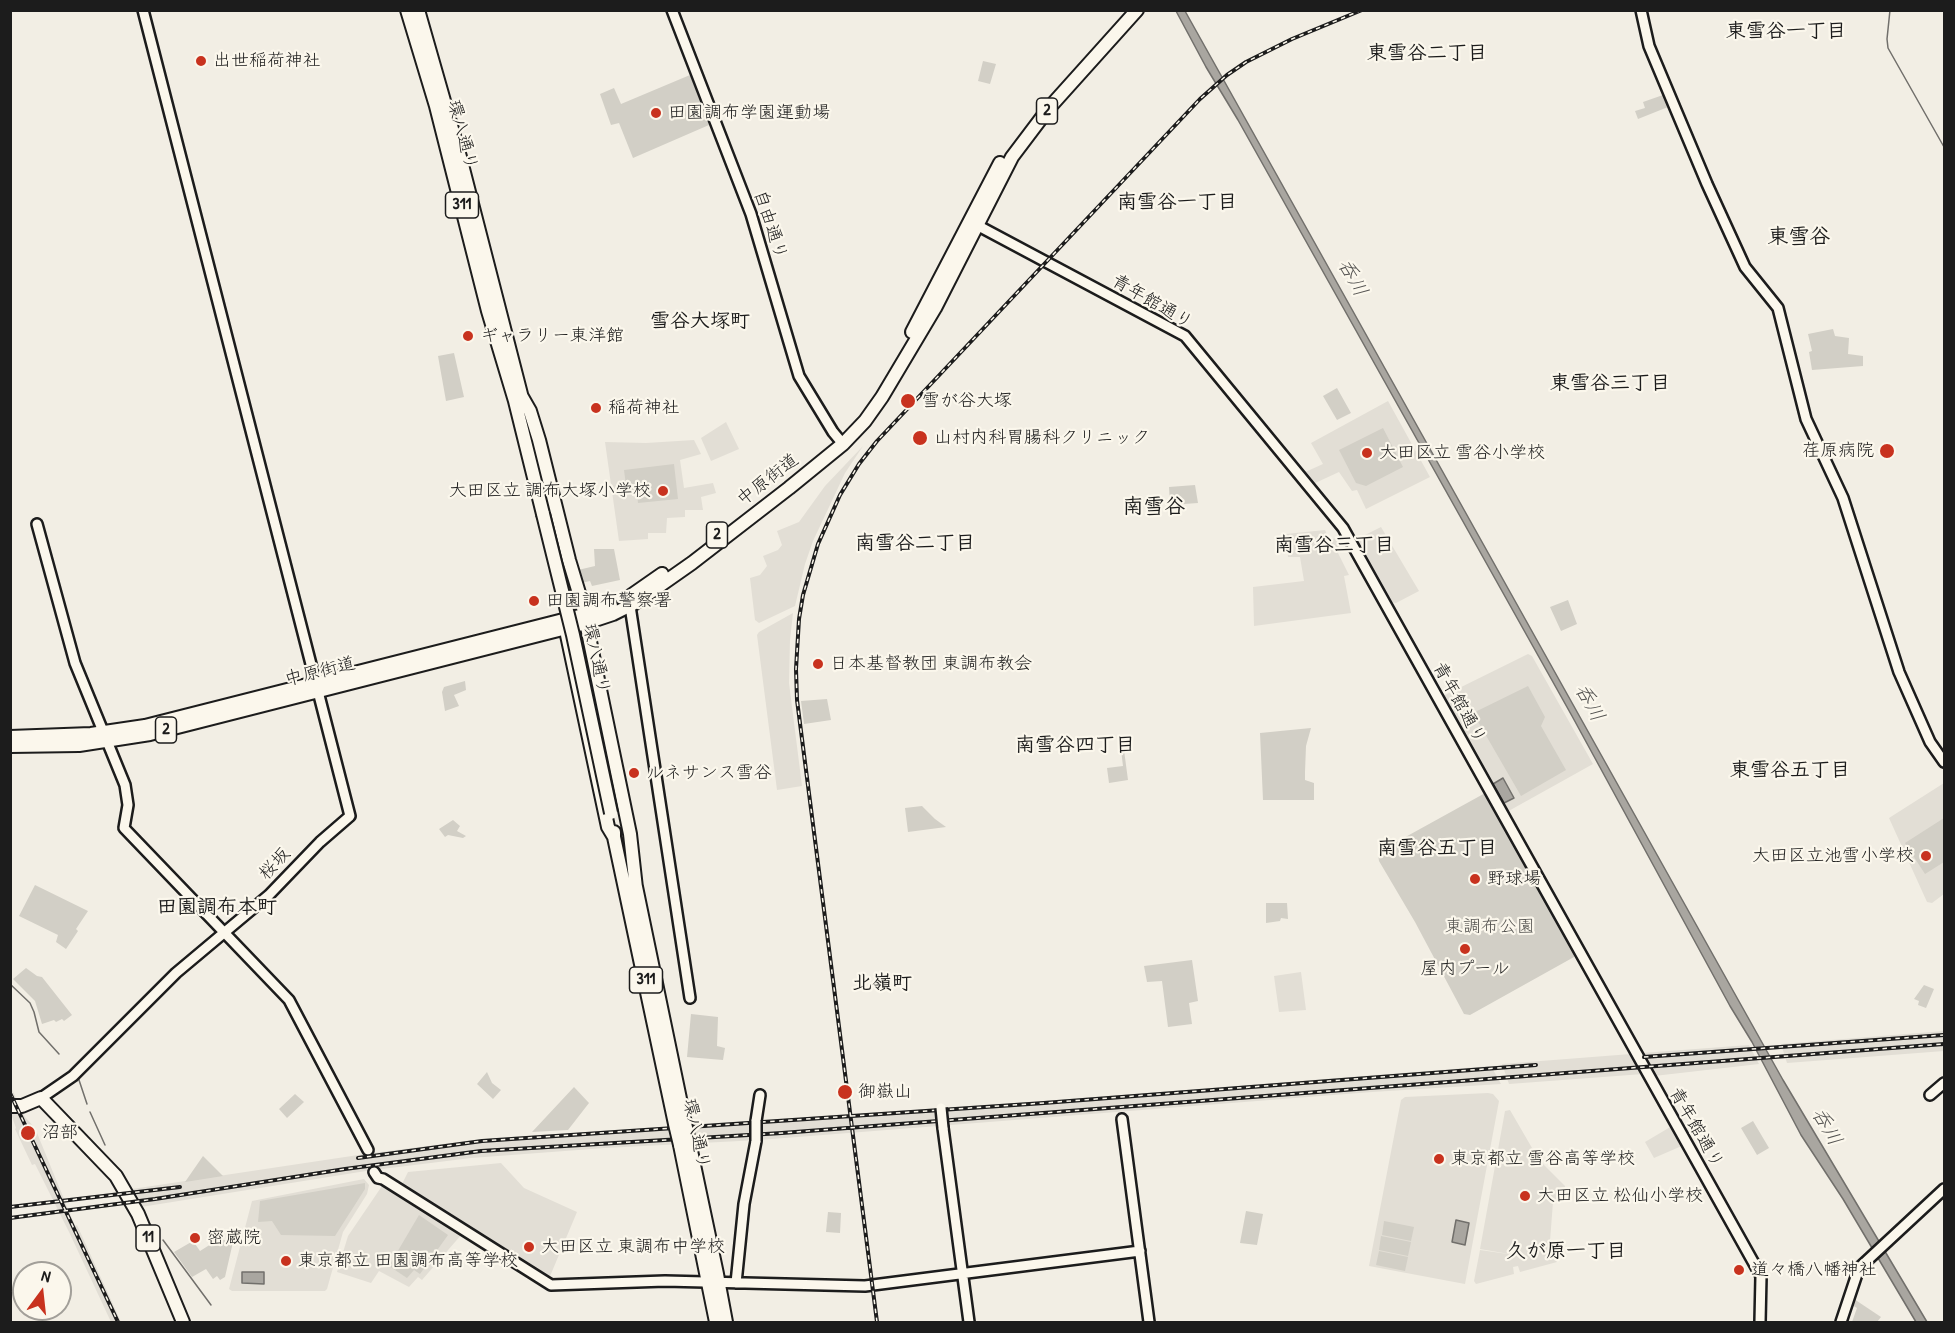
<!DOCTYPE html>
<meta charset="utf-8">
<style>
body{margin:0}
#map{position:relative;width:1955px;height:1333px;overflow:hidden;background:#f2eee4;font-family:"Patrick Hand",sans-serif}
canvas{display:block}
.frame{position:absolute;inset:0;border:12px solid #1c1c1c;pointer-events:none}
.north{position:absolute;left:12px;top:1261px;width:60px;height:60px;box-sizing:border-box;background:#fbf7ec;border:2px solid #a29f99;border-radius:50%;rotate:15deg;font-size:16px;font-weight:700;line-height:24px;text-align:center;color:#1c1c1c}
.north::after{content:'';display:block;margin:auto;width:21px;height:27px;background:#c8321e;clip-path:polygon(50% 0,100% 100%,50% 72%,0 100%)}
</style>
<div id="map">
<canvas width="1955" height="1333"></canvas>
<div class="frame"></div>
<div class="north">N</div>
</div>
<script>
const c = document.querySelector('canvas').getContext('2d');
c.lineJoin = 'round';
function fill(path, color) { c.fillStyle = color; c.fill(path, 'evenodd'); }
const shape = rows => new Path2D(rows.map(r => 'M' + r).join(''));
function strokePath(path, color, width, dash) { c.strokeStyle = color; c.lineWidth = width; c.lineCap = dash ? 'butt' : 'round'; c.setLineDash(dash || []); c.stroke(path); }
function drawText(font, color, halo, rows, align = 'center') {
  c.font = font + ' "Patrick Hand","Klee One",sans-serif'; c.lineWidth = 4.5; c.setLineDash([]); c.textBaseline = 'middle'; c.strokeStyle = halo; c.fillStyle = color; for (const [text, x, y, turn = 0] of rows) {
    c.save(); c.translate(x, y); c.rotate((+turn || 0) * Math.PI / 180); c.textAlign = isNaN(turn) ? turn : align; if (halo) c.strokeText(text, 0, 0); c.fillText(text, 0, 0); c.restore();
  }
}
fill(shape([
 [1388,401,1430,477,1366,509,1357,490,1352,491,1339,472,1313,484,1303,473,1323,464,1311,443],
 [726,422,739,449,711,461,701,438],
 [694,440,701,454,680,460,684,488,713,483,716,493,701,497,703,510,685,510,685,517,667,518,666,533,648,533,648,539,619,541,605,442,646,443],
 [863,446,845,473,813,541,805,564,795,606,759,623,755,620,750,578,760,575,767,566,763,556,778,550,782,545,777,531,799,522,825,486],
 [1381,527,1419,591,1396,603,1390,602,1355,540],
 [1325,530,1329,539,1343,538,1351,550,1338,553,1349,575,1344,576,1351,613,1254,626,1253,587,1304,581,1300,557,1288,557,1286,534],
 [793,613,790,640,789,683,802,786,777,790,757,635,759,632],
 [1528,654,1532,656,1593,764,1505,813,1441,697],
 [1944,783,1944,894,1932,903,1927,902,1889,818],
 [1301,972,1306,1010,1279,1012,1274,976],
 [1944,1031,1944,1051,1787,1063,1781,1044],
 [1749,1045,1759,1064,1654,1076,1642,1053],
 [1631,1054,1643,1074,1509,1084,1502,1064],
 [1491,1066,1501,1084,1372,1092,759,1140,605,1148,471,1158,366,1171,141,1207,132,1189,365,1154,474,1140,1018,1103],
 [10,1085,25,1117,35,1128,75,1226,77,1225,121,1322,111,1322,70,1234,35,1164,32,1165,15,1129,16,1128,11,1114,13,1113,11,1108],
 [1488,1093,1493,1094,1499,1101,1465,1284,1369,1266,1401,1100,1405,1097],
 [1510,1110,1539,1160,1565,1186,1565,1190,1553,1202,1550,1241,1557,1262,1520,1272,1518,1266,1513,1267,1514,1274,1476,1284,1474,1281,1480,1250,1515,1255,1480,1249,1505,1111],
 [1672,1126,1684,1145,1654,1158,1645,1142],
 [501,1163,524,1188,577,1212,548,1281,401,1186,408,1172],
 [364,1179,369,1185,367,1194,343,1232,327,1289,325,1291,232,1291,229,1289,252,1201],
 [386,1185,462,1234,422,1280,418,1277,409,1287,379,1271,371,1283,337,1272,348,1236,382,1186]
]), '#e2ded5');
fill(shape([
 [983,61,996,64,990,84,978,81],
 [690,75,709,125,633,158,619,123,611,125,600,94,614,88,621,104],
 [1663,95,1668,107,1638,119,1635,111,1645,108,1643,102],
 [1833,329,1835,336,1849,338,1848,354,1863,356,1863,366,1812,370,1809,352,1812,351,1808,334],
 [454,353,464,397,446,401,438,356],
 [1337,388,1351,413,1337,420,1323,396],
 [1383,428,1403,467,1366,486,1356,483,1339,450],
 [674,464,678,499,638,503,637,492,627,493,624,470],
 [1195,485,1198,503,1170,505,1169,487],
 [594,549,614,549,620,580,592,586,590,581,581,583,578,570,595,566],
 [1568,600,1577,624,1561,631,1550,607],
 [465,681,466,690,454,695,459,706,445,711,442,692,444,687],
 [1528,686,1545,717,1541,726,1566,770,1521,796,1473,713],
 [827,699,831,720,804,724,801,701],
 [1311,728,1306,746,1305,772,1305,780,1314,783,1314,800,1263,800,1260,733],
 [1121,750,1124,750,1128,780,1109,783,1107,768,1123,766],
 [1487,792,1576,952,1574,957,1470,1015,1464,1014,1415,922,1379,861,1378,854,1379,848,1391,845],
 [922,806,935,819,946,827,908,832,905,808],
 [1944,818,1944,862,1925,874,1905,843],
 [453,820,460,826,457,831,466,836,463,838,448,835,445,837,439,829],
 [35,885,88,911,76,929,78,931,66,949,56,942,58,935,19,916],
 [1266,903,1287,903,1288,919,1281,918,1280,921,1266,923],
 [1192,960,1198,1001,1189,1003,1192,1024,1168,1027,1162,981,1147,982,1144,966],
 [26,968,37,976,42,977,72,1015,64,1021,62,1019,56,1022,54,1020,42,1024,35,1001,13,979],
 [1924,985,1934,989,1926,1008,1918,1005,1919,1001,1914,999],
 [691,1014,718,1017,717,1046,725,1048,723,1060,687,1057],
 [487,1072,492,1083,501,1090,493,1099,477,1084],
 [574,1087,589,1103,568,1130,532,1132],
 [295,1094,304,1102,287,1118,279,1109],
 [1753,1121,1769,1148,1757,1155,1741,1128],
 [203,1156,223,1176,185,1182],
 [365,1183,365,1189,335,1236,281,1235,272,1221,258,1222,260,1201],
 [1246,1211,1263,1214,1257,1245,1240,1243],
 [828,1212,841,1213,840,1233,826,1232],
 [419,1215,448,1235,420,1274,414,1270,407,1278,389,1266],
 [1384,1221,1414,1227,1411,1241,1382,1235],
 [1381,1236,1411,1242,1408,1256,1379,1250],
 [219,1239,233,1242,225,1277,220,1280,217,1276,213,1279,206,1269,192,1277,174,1252,193,1241,200,1251],
 [1379,1251,1408,1257,1405,1271,1376,1265],
 [1854,1299,1881,1317,1877,1322,1852,1322,1857,1308,1852,1305]
]), '#d2cfc6');
const water = shape([
 [1176,11,1185,11,1783,1080,1927,1322,1916,1322,1843,1199,1801,1135,1752,1042,1730,1006,1572,716,1238,120,1206,67,1176,11],
 [1503,778,1514,798,1504,803,1493,784,1503,778],
 [1456,1220,1469,1223,1465,1245,1452,1242,1456,1220],
 [242,1272,264,1272,264,1284,242,1283,242,1272]
]);
fill(water, '#a9a6a0');
strokePath(water, '#716f6b', 1.5);
strokePath(shape([
 [1890,10,1887,39,1888,48,1944,147],
 [10,984,30,1003,34,1012,39,1032,59,1054],
 [78,1077,87,1104],
 [90,1112,105,1145],
 [150,1224,158,1234],
 [163,1240,211,1305]
]), '#716f6b', 1.5);
const minor = shape([
 [672,10,751,214,799,376,833,432,843,444],
 [1641,10,1649,46,1707,184,1745,267,1778,308,1806,419,1843,498,1899,672,1930,742,1944,762],
 [973,223,1185,336,1343,528,1761,1276,1760,1322],
 [37,524,75,663,125,785,128,805,124,828,289,1000,368,1150],
 [630,606,690,998],
 [1930,1095,1944,1083],
 [41,1098,73,1076,176,973,269,895,320,842,350,816,143,10],
 [1122,1119,1149,1322],
 [756,1121,760,1095],
 [943,1128,969,1322],
 [374,1172,378,1178,383,1179,551,1285,665,1281,865,1286,1140,1251],
 [736,1283,744,1204,756,1141],
 [1841,1322,1859,1268,1944,1189]
]);
const major = shape([
 [407,10,436,106,488,311,515,401,543,514],
 [418,10,460,157,522,398],
 [912,332,1000,163],
 [522,397,530,411,539,440,569,560,582,603,630,834,636,888],
 [629,597,662,574],
 [567,635,608,827,614,837],
 [10,737,91,734,145,726,587,614,611,606],
 [10,746,79,745,150,734,586,623,613,614,635,603,692,563,789,488,843,444,865,421,882,397,935,308,1012,157,1049,108,1137,10],
 [614,832,614,837,675,1124],
 [635,882,685,1123],
 [10,1106,22,1106,41,1098,116,1176,138,1214,183,1322],
 [680,1145,716,1322],
 [690,1146,717,1274,726,1322]
]);
strokePath(minor, '#1c1c1c', 14);
strokePath(major, '#1c1c1c', 16);
strokePath(minor, '#fbf7ec', 9);
strokePath(major, '#fbf7ec', 12);
const rail = shape([
 [1644,1057,1944,1035],
 [10,1093,118,1322],
 [358,1158,482,1141,1044,1103,1536,1065],
 [10,1207,180,1187],
 [10,1218,155,1199,345,1169,481,1151,782,1133,1944,1044],
 [877,1322,797,700,796,669,799,619,803,595,818,544,840,495,859,464,877,441,1200,99,1227,75,1246,62,1292,39,1362,10]
]);
strokePath(rail, '#1c1c1c', 4);
strokePath(rail, '#fbf7ec', 1.5, [4.5]);
const minorBridge = shape([
 [941,1108,943,1128],
 [756,1141,756,1121]
]);
const majorBridge = shape([
 [543,514,573,635,611,813],
 [685,1123,690,1146],
 [675,1124,680,1145]
]);
strokePath(minorBridge, '#1c1c1c', 14, []);
strokePath(majorBridge, '#1c1c1c', 16, []);
strokePath(minorBridge, '#fbf7ec', 9);
strokePath(majorBridge, '#fbf7ec', 12);
for (const [x, y, r, color] of [
 [201,61,6,"#c8321e"],
 [656,113,6,"#c8321e"],
 [468,336,6,"#c8321e"],
 [908,401,8,"#c8321e"],
 [596,408,6,"#c8321e"],
 [920,438,8,"#c8321e"],
 [1887,451,8,"#c8321e"],
 [1367,453,6,"#c8321e"],
 [663,491,6,"#c8321e"],
 [534,601,6,"#c8321e"],
 [818,664,6,"#c8321e"],
 [634,773,6,"#c8321e"],
 [1926,856,6,"#c8321e"],
 [1475,879,6,"#c8321e"],
 [1465,949,6,"#c8321e"],
 [845,1092,8,"#c8321e"],
 [28,1133,8,"#c8321e"],
 [1439,1159,6,"#c8321e"],
 [1525,1196,6,"#c8321e"],
 [195,1238,6,"#c8321e"],
 [529,1247,6,"#c8321e"],
 [286,1261,6,"#c8321e"],
 [1739,1270,6,"#c8321e"]
]) { const dot = new Path2D(); dot.arc(x, y, r, 0, 2 * Math.PI); c.fillStyle = color; c.fill(dot); strokePath(dot, '#fbf7ec', 2); }
for (const [x, y, w] of [
 [1047,111,21],
 [462,205,33],
 [717,535,21],
 [166,730,21],
 [646,980,33],
 [148,1238,24]
]) { const box = new Path2D(); box.roundRect(x - w / 2, y - 13, w, 26, 4.5); c.fillStyle = '#fbf7ec'; c.fill(box); strokePath(box, '#1c1c1c', 1.5); }
drawText('bold 16px', '#1c1c1c', null, [
 ["2",1047,111],
 ["311",462,205],
 ["2",717,535],
 ["2",166,730],
 ["311",646,980],
 ["11",148,1238]
]);
drawText('18px', '#1c1c1c', '#fbf7ec', [
 ["出世稲荷神社",213,61],
 ["田園調布学園運動場",668,113],
 ["ギャラリー東洋館",480,336],
 ["雪が谷大塚",922,401],
 ["稲荷神社",608,408],
 ["山村内科胃腸科クリニック",934,438],
 ["荏原病院",1874,451,"right"],
 ["大田区立 雪谷小学校",1379,453],
 ["大田区立 調布大塚小学校",651,491,"right"],
 ["田園調布警察署",546,601],
 ["日本基督教団 東調布教会",830,664],
 ["ルネサンス雪谷",646,773],
 ["大田区立池雪小学校",1914,856,"right"],
 ["野球場",1487,879],
 ["屋内プール",1465,969,"center"],
 ["御嶽山",858,1092],
 ["沼部",42,1133],
 ["東京都立 雪谷高等学校",1451,1159],
 ["大田区立 松仙小学校",1537,1196],
 ["密蔵院",207,1238],
 ["大田区立 東調布中学校",541,1247],
 ["東京都立 田園調布高等学校",298,1261],
 ["道々橋八幡神社",1751,1270]
], 'left');
drawText('18px', '#1c1c1c', '#fbf7ec', [
 ["環八通り",462,135,75],
 ["自由通り",770,225,72],
 ["青年館通り",1152,302,30],
 ["中原街道",768,480,-38],
 ["環八通り",596,659,78],
 ["中原街道",320,672,-14],
 ["青年館通り",1459,703,61],
 ["桜坂",275,864,-47],
 ["青年館通り",1696,1128,60],
 ["環八通り",696,1134,78]
]);
drawText('18px', '#53524f', '#fbf7ec', [
 ["東調布公園",1490,927]
]);
drawText('bold 20px', '#1c1c1c', '#fbf7ec', [
 ["東雪谷一丁目",1786,32],
 ["東雪谷二丁目",1427,54],
 ["南雪谷一丁目",1177,203],
 ["雪谷大塚町",700,322],
 ["東雪谷三丁目",1610,384],
 ["南雪谷二丁目",915,544],
 ["南雪谷三丁目",1334,546],
 ["南雪谷四丁目",1075,746],
 ["東雪谷五丁目",1790,771],
 ["南雪谷五丁目",1437,849],
 ["田園調布本町",217,908],
 ["北嶺町",882,984],
 ["久が原一丁目",1566,1252]
]);
drawText('italic 20px', '#545351', '#fbf7ec', [
 ["呑川",1352,278,61],
 ["呑川",1589,703,61],
 ["呑川",1826,1127,60]
]);
drawText('bold 21px', '#1c1c1c', '#fbf7ec', [
 ["東雪谷",1799,237],
 ["南雪谷",1154,507]
]);
</script>
